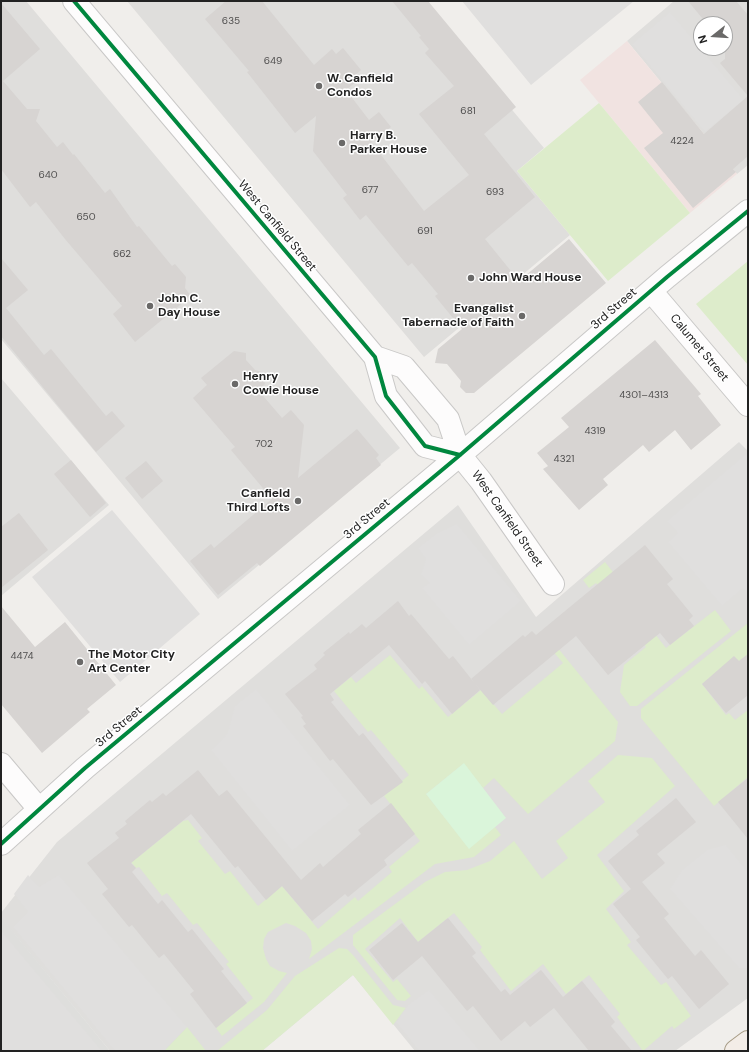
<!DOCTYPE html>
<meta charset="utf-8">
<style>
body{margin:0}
#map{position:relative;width:749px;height:1052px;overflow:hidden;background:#f0eeeb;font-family:"DM Sans",sans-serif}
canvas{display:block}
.frame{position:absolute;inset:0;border:2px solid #222;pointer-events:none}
.north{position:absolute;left:693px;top:16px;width:40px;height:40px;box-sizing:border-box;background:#fff;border:1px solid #a7a7a7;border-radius:50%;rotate:253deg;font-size:11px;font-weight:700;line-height:16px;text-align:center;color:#222}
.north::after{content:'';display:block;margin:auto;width:14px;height:18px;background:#6a6968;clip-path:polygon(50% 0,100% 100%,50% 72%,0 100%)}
</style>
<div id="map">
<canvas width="749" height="1052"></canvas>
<div class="frame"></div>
<div class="north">N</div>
</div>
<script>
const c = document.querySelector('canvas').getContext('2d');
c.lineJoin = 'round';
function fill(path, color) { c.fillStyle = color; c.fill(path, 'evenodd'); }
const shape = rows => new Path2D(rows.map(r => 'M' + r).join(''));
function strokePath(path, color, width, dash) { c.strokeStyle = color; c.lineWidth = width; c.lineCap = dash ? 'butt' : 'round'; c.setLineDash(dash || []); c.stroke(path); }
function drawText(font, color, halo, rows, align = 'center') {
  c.font = font + ' "DM Sans",sans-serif'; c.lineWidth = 3; c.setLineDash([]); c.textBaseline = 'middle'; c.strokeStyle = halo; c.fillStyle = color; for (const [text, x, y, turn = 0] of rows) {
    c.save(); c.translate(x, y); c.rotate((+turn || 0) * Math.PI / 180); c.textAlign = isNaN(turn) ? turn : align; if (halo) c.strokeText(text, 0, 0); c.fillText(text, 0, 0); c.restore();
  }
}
fill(shape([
 [1,1,26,1,400,448,218,599,1,339],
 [127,1,421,1,544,148,517,171,570,235,424,357],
 [674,1,748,1,748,165,737,174,627,41],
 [701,24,725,24,725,48,701,48],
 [1,378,109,505,1,596],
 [739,442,748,451,748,998,675,1051,415,1051,353,975,262,1051,110,1051,1,918,1,913,57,842,458,505,536,617]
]), '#dfdedc');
fill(shape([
 [627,41,737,174,690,213,580,80]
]), '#f1e3e1');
fill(shape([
 [1,917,110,1051,1,1051]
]), '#dededc');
fill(shape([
 [599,103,690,213,608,281,517,171],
 [748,261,748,365,696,304],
 [605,562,640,606,636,610,666,648,715,610,731,631,637,706,630,706,620,692,624,665,646,647,596,583,589,588,583,580],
 [748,623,748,654,739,661,734,657,702,684,726,715,729,713,735,720,748,710,748,777,714,806,641,718,641,709],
 [544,631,618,722,615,741,528,814,494,778,483,788,463,764,426,794,469,848,495,827,501,835,474,857,435,864,309,959,312,949,311,941,306,933,295,926,286,923,268,932,264,939,263,948,266,959,270,966,279,971,287,973,264,1002,222,1036,216,1028,253,998,226,964,229,962,197,923,193,925,167,893,162,896,139,867,136,868,130,861,137,858,183,821,188,820,202,838,198,841,225,874,230,871,258,906,282,886,318,929,355,897,358,901,392,872,389,867,420,841,384,796,409,775,371,730,368,732,334,691,351,677,356,683,390,655,419,689,422,686,448,717,481,690,502,714,563,663,540,636],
 [618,755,652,758,675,786,597,855,624,891,606,909,631,942,627,945,661,985,666,982,691,1016,674,1029,672,1026,643,1051,617,1017,620,1014,589,975,566,994,543,964,511,991,480,950,482,947,454,913,418,942,400,918,365,949,393,982,397,979,411,996,405,1001,397,1000,353,945,353,935,425,882,445,872,467,870,490,861,514,841,542,879,568,858,556,841,605,802,588,781],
 [339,948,347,949,353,955,393,1005,406,1008,393,1025,353,975,262,1051,217,1051,267,1010,295,976],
 [187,1027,206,1051,164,1051]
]), '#ddeccb');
fill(shape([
 [464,763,506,818,469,849,426,794]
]), '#daf5da');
fill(shape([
 [462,1,634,1,531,85],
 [670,12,744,100,705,132,632,44],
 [746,454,748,457,748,593,743,588,722,606,668,542,678,533,667,521],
 [112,510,200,614,120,682,32,577],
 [457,524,521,601,469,645,422,588,430,583,421,575,426,559,418,548,436,534],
 [256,689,350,805,292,851,211,750,223,739,228,732,235,706],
 [726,845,748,872,748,968,739,968,670,889,682,870,707,850],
 [28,875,39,887,59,875,187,1027,164,1051,115,1051,13,927,28,912,14,894],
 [1,931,3,933,102,1051,1,1051],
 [429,990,480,1051,419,1051,396,1022,408,1005]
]), '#e0dfde');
fill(shape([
 [226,1,262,1,314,65,332,49,336,54,343,48,361,70,354,76,358,80,346,90,369,120,379,112,391,127,371,142,424,211,469,175,419,114,454,86,425,53,429,49,419,37,421,36,392,1,428,1,516,107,484,134,535,197,485,239,519,281,569,239,606,283,474,393,466,393,460,387,461,381,447,364,435,363,438,349,462,329,435,296,438,294,412,263,408,266,366,215,360,220,343,198,347,195,313,151,316,116,295,133,247,72,249,71,205,19],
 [688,1,736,1,748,15,748,96,720,63,725,59,725,24,707,24],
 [1,3,40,49,3,81,27,109,40,109,36,121,57,147,63,142,73,155,74,154,105,193,110,189,137,227,139,226,172,266,175,264,186,277,185,288,191,296,135,342,113,314,122,306,65,239,36,202,30,207,1,169],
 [662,82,704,134,748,96,748,156,733,169,736,172,693,208,644,148,663,133,638,102],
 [1,258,28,290,6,308,44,355,51,349,106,416,112,411,125,426,96,452,1,336],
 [655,340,701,394,698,396,721,425,691,450,675,430,649,452,643,445,603,479,608,485,579,510,543,469,548,466,537,453,569,427,561,418],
 [234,351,246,353,246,360,255,370,262,372,265,384,258,390,282,418,291,410,304,425,298,478,357,429,379,455,376,458,381,465,260,566,257,563,218,595,190,561,211,544,214,548,272,499,231,450,235,447,193,398,207,385,201,378],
 [71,460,106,503,90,517,54,474],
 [146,461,163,481,142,499,125,478],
 [19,513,48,550,1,588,1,527],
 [645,545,673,579,667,584,693,616,689,620,694,626,670,645,660,633,608,675,576,636,493,705,471,679,523,635,525,637,532,631,536,635],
 [398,601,409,616,411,614,449,659,453,656,480,690,452,714,425,681,422,684,389,645,330,694,334,700,331,702,359,736,363,733,403,782,371,805,333,759,330,761,303,726,306,724,301,717,303,716,285,694,317,669,314,665,325,655,323,653,349,632,350,634,362,624,366,628],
 [1,606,35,647,65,622,116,685,87,709,90,712,42,753,1,704],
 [748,654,748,695,726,713,702,684,734,656,739,661],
 [198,770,219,796,227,790,301,880,320,863,323,867,361,834,358,830,391,803,415,834,384,860,387,865,348,897,345,894,312,921,282,886,266,900,238,866,235,868,191,814,131,863,136,868,132,872,158,904,162,900,188,932,192,929,224,969,221,971,247,1003,216,1028,190,994,194,991,164,954,159,958,132,925,129,927,102,894,108,889,87,863,119,838,115,833,127,824,125,821,150,800,152,802,163,793,166,796],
 [748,778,748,839,718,802],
 [676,798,696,822,657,854,665,863,642,882,669,914,664,918,695,956,701,950,729,984,699,1009,672,976,668,979,636,940,640,937,613,904,631,889,608,861,639,835,636,831],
 [448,918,476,953,472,956,501,992,505,989,510,995,541,970,563,997,582,981,615,1022,611,1026,632,1051,589,1051,554,1008,530,1027,525,1021,501,1041,473,1006,467,1011,422,956,393,980,369,950,402,923,418,942]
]), '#d7d4d2');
const minor = shape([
 [74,1,375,357,386,396,425,446,460,455],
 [651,291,748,405],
 [375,357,404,367,448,419,460,455,481,481,553,584],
 [1,764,39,809],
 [1,844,85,768,460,455,667,277,748,211]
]);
const major = shape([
 [736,1051,748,1042]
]);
strokePath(minor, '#c9c8c7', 24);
strokePath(major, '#a79c86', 24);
strokePath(minor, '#fdfcfc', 22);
strokePath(major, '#f3ede7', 22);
strokePath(shape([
 [74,1,375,357,386,396,425,446,460,455],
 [1,844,85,768,460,455,667,277,748,211]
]), '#00873e', 4);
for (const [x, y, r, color] of [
 [319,86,4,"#6a6968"],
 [342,143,4,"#6a6968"],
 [471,278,4,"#6a6968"],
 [150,306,4,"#6a6968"],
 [522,316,4,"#6a6968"],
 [235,384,4,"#6a6968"],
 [298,501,4,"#6a6968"],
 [80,662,4,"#6a6968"]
]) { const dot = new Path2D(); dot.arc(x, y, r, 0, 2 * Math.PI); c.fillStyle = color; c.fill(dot); strokePath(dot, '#fff', 1.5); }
drawText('10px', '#4f4e4e', null, [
 ["635",231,21],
 ["649",273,61],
 ["681",468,111],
 ["4224",682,141],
 ["640",48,175],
 ["677",370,190],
 ["693",495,192],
 ["650",86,217],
 ["691",425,231],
 ["662",122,254],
 ["4301–4313",644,395],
 ["4319",595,431],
 ["702",264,444],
 ["4321",564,459],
 ["4474",22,656]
]);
drawText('bold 12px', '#222', '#fff', [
 ["W. Canfield",327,79],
 ["Condos",327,93],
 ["Harry B.",350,136],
 ["Parker House",350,150],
 ["John Ward House",479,278],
 ["John C.",158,299],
 ["Day House",158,313],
 ["Evangalist",514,309,"right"],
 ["Tabernacle of Faith",514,323,"right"],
 ["Henry",243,377],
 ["Cowie House",243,391],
 ["Canfield",290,494,"right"],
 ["Third Lofts",290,508,"right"],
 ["The Motor City",88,655],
 ["Art Center",88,669]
], 'left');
drawText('12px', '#222', '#fff', [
 ["West Canfield Street",277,226,50],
 ["3rd Street",614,309,-41],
 ["Calumet Street",699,348,50],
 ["3rd Street",367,519,-40],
 ["West Canfield Street",507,519,55],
 ["3rd Street",119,727,-40]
]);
</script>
